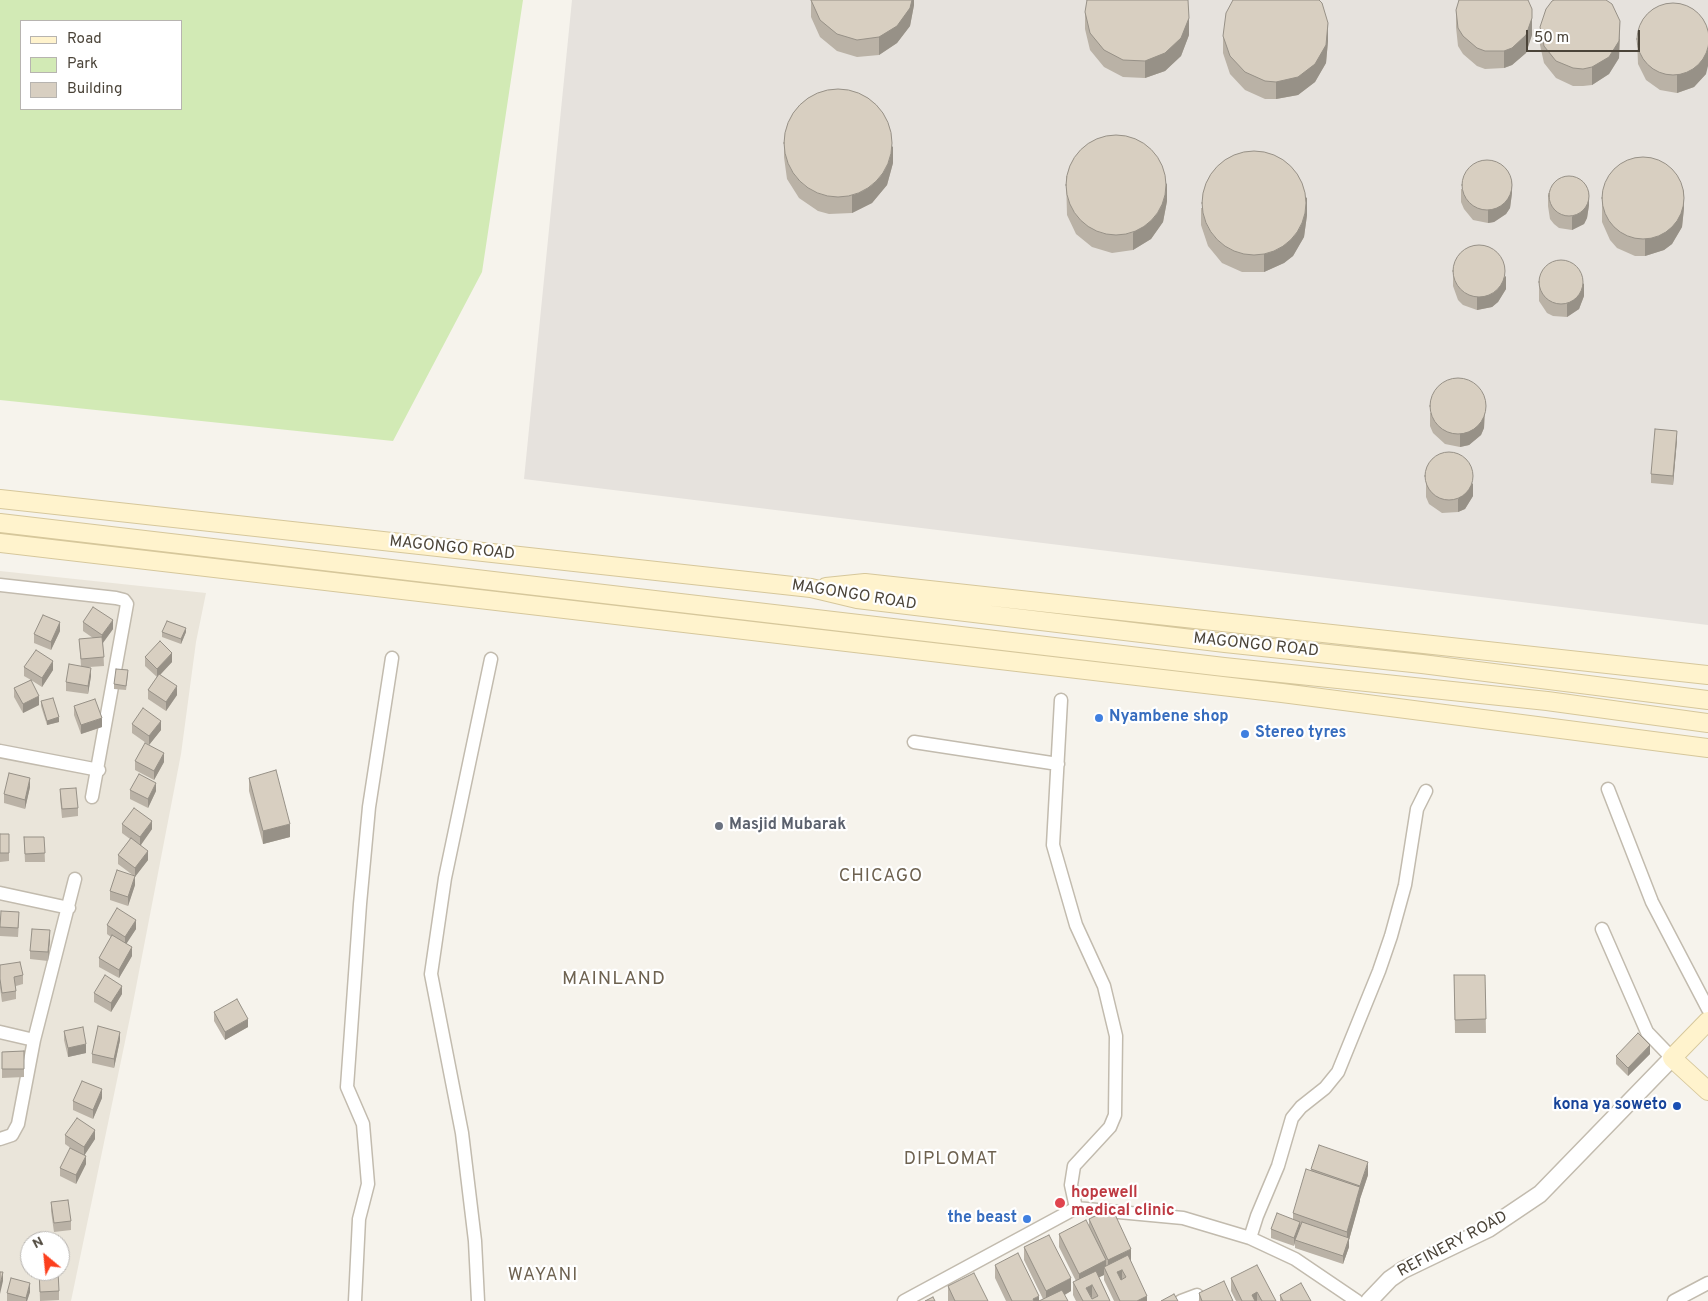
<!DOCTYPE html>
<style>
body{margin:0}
#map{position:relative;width:1708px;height:1301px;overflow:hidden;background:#f6f3ec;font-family:Overpass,sans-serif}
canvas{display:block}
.legend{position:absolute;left:20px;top:20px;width:162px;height:90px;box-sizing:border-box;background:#fff;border:1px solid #b7b4b0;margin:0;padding:6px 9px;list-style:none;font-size:15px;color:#4b4439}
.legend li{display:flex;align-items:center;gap:10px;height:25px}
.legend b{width:25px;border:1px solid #b7b4b0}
.north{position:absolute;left:20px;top:1231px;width:50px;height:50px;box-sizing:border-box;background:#fff;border:1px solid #b7b4b0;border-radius:50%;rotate:332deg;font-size:14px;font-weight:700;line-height:20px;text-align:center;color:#4b4439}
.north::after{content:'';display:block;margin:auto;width:18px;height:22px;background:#fc3f1d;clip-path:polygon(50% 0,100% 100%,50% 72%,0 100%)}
.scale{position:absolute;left:1526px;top:30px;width:114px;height:22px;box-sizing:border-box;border:2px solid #4b4439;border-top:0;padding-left:6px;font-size:15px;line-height:18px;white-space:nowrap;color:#4b4439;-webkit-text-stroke:4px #fff;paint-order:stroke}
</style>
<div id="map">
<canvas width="1708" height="1301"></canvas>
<ul class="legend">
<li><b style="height:6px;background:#fff3cd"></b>Road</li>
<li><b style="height:14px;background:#d2eab5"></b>Park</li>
<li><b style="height:14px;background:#d8cfc1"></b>Building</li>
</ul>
<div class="north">N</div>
<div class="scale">50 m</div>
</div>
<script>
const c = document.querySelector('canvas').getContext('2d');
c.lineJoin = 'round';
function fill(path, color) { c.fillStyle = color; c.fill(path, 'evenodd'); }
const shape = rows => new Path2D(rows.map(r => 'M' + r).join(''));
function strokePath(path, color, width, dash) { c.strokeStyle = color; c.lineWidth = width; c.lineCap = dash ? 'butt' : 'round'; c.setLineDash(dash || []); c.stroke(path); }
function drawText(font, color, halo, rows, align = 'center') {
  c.font = font + ' Overpass,sans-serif'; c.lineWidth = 4.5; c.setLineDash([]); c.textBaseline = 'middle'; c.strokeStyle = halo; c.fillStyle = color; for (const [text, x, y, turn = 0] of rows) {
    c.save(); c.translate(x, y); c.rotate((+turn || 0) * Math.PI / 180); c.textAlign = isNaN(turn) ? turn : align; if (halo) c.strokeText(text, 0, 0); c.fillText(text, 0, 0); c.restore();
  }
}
fill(shape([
 [0,571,206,593,196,642,181,754,132,1008,71,1301,0,1301],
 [30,1241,60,1241,60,1271,30,1271]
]), '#eae5da');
fill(shape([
 [572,0,1708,0,1708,625,524,479]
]), '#e6e2dd');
fill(shape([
 [0,0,523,0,482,272,393,441,0,400],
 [21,21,181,21,181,109,21,109]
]), '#d2eab5');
const minor = shape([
 [0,585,116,598,124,600,127,604,92,797],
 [1061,700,1053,845,1076,925,1104,986,1116,1036,1115,1115,1110,1127,1074,1166,1071,1185,1076,1208],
 [914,742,1058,764],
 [0,751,99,770],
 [1608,789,1652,902,1708,1009],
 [0,893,69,908],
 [1602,929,1647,1032,1672,1058],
 [0,1032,34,1040],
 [0,1139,12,1135,18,1124,34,1040,75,879],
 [1250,1238,1257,1216,1278,1166,1292,1118,1301,1107,1325,1088,1338,1072,1379,971,1391,936,1405,885,1417,809,1426,791],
 [355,1301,359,1219,368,1184,363,1124,347,1087,360,904,369,807,392,658],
 [478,1301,475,1241,462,1133,431,974,445,878,491,659],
 [904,1301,1076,1208,1183,1218,1250,1238,1295,1259,1357,1301],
 [1181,1301,1197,1295],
 [1674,1301,1708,1283]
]);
const tertiary = shape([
 [1369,1301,1390,1279,1403,1270,1488,1229,1540,1194,1672,1058]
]);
const secondary = shape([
 [0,499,811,588,857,599,1225,643,1422,664,1708,700],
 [0,523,1224,667,1547,701,1708,723],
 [0,543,1282,693,1708,748],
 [826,587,865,583,1708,675],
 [1708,1021,1672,1058,1708,1091]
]);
strokePath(minor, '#c2bbae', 15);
strokePath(tertiary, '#c2bbae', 19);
strokePath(secondary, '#d6c79b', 20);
strokePath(minor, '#fff', 12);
strokePath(tertiary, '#fff', 16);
strokePath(secondary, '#fff3cd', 18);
fill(shape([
 [811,0,914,0,914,5,910,26,897,43,879,55,857,57,837,51,820,37,811,17],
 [1456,10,1532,35,1526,53,1512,65,1504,68,1485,69,1477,66,1463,54,1458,46,1456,27],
 [1085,12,1189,35,1181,56,1165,71,1145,78,1123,77,1104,67,1090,50,1085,29],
 [1540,27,1620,39,1619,58,1609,74,1592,85,1583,86,1573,86,1556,78,1544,63,1540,45],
 [1223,36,1328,41,1326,63,1315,82,1298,95,1276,99,1265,99,1245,90,1230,74,1223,53],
 [1637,38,1706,74,1694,87,1677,93,1660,90,1646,80,1638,64],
 [784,139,893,163,887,185,872,203,852,213,829,214,818,211,799,198,787,179,784,157],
 [1066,176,1167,201,1163,222,1151,239,1133,250,1112,253,1092,247,1076,234,1067,215],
 [1461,189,1512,193,1510,208,1506,214,1494,222,1488,223,1473,220,1464,209,1461,202],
 [1548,193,1589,205,1587,218,1584,224,1572,230,1559,228,1554,224,1550,219,1548,206],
 [1602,195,1684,208,1682,227,1672,244,1664,250,1645,256,1635,256,1617,248,1610,240,1602,222],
 [1201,208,1307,215,1304,237,1293,256,1284,263,1264,272,1242,272,1222,263,1208,246,1201,225],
 [1453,273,1506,289,1498,302,1492,307,1477,310,1463,305,1458,300,1453,286],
 [1539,281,1584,296,1579,309,1567,317,1553,316,1547,313,1539,301],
 [1485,412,1484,428,1481,435,1469,445,1460,447,1445,444,1433,433,1430,426,1430,413],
 [1677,440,1673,485,1651,483,1651,474],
 [1426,468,1473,496,1465,509,1458,512,1442,513,1429,504,1426,497],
 [83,622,113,629,103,643,104,666,89,667,91,676,88,694,66,691,66,682,81,666,79,639,93,638,83,631],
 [60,631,51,650,34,643,34,634],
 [162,632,186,632,181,644,162,637],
 [145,657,172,662,160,675,177,695,166,711,148,699,148,690,157,677,145,666],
 [24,667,53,670,42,687,31,680,39,705,23,713,14,697,14,688,31,680,24,676],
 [128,674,126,690,114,689,114,684],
 [41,701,59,722,47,725,41,706],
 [74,706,102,727,81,734,74,715],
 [132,724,161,730,149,745,132,733],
 [135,761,164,762,154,780,135,770],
 [249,778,290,837,263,844,249,791],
 [30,787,25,809,4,803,4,794],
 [60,789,78,808,78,816,62,818,60,798],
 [130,790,156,791,148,808,130,799],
 [122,824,152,829,141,845,148,860,135,876,135,885,128,906,110,900,110,891,134,876,118,864,118,855,130,839,122,833],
 [0,834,9,834,9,861,0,862],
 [24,837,44,837,45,862,25,862],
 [19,921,18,937,0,936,0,927],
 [107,925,136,929,126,943,132,956,119,978,99,967,99,958,111,937,107,934],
 [50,939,48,961,30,959,30,951],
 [0,965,23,975,23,984,16,986,16,999,2,1002,0,988],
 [1454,975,1485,975,1486,1033,1455,1033],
 [94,993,122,994,111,1012,94,1002],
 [214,1012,248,1027,225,1040,214,1021],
 [64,1031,86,1053,68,1057,64,1040],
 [120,1040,114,1068,92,1063,92,1054],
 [24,1051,24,1077,2,1078,2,1052],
 [1650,1054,1628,1076,1616,1064,1616,1056],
 [102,1098,93,1119,73,1110,73,1101],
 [65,1135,95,1139,84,1155,86,1164,76,1184,60,1176,60,1168,72,1149,65,1144],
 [1311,1169,1368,1175,1360,1199,1349,1240,1349,1247,1343,1264,1295,1248,1295,1243,1294,1246,1271,1238,1271,1229,1293,1219,1293,1213],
 [51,1202,71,1221,71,1230,54,1232,51,1211],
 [1089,1219,1131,1262,1147,1301,1114,1301,1104,1280,1104,1275,1099,1277,1110,1301,1076,1301,1073,1295,1073,1282,1076,1281,1059,1247,1059,1234,1089,1226],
 [1024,1247,1071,1291,1065,1295,1043,1299,1024,1260],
 [995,1265,1039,1301,1006,1301,995,1278],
 [39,1271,59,1291,59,1300,40,1301],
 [1231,1278,1276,1301,1236,1301,1231,1291],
 [948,1286,988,1301,948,1301],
 [30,1292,27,1301,7,1301,7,1293],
 [1199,1293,1233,1301,1199,1301],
 [1280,1295,1311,1301,1280,1301]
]), '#bab2a6');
fill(shape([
 [912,0,914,0,914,5,910,26,897,43,879,55,879,37],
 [1189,18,1189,35,1181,56,1165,71,1145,78,1145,61],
 [1532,18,1532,35,1526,53,1512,65,1504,68,1504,51],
 [1620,21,1619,58,1609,74,1592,85,1592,67],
 [1328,23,1328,41,1326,63,1315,82,1298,95,1276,99,1276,82],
 [1708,48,1708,66,1706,74,1694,87,1677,93,1677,75],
 [893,146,893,163,887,185,872,203,852,213,852,195],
 [1512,180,1512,193,1510,208,1506,214,1494,222,1488,223,1488,210],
 [1167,183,1167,201,1163,222,1151,239,1133,250,1133,233],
 [1684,190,1684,208,1682,227,1672,244,1664,250,1645,256,1645,239],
 [1589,192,1589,205,1587,218,1584,224,1572,230,1572,217],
 [1307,197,1307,215,1304,237,1293,256,1284,263,1264,272,1264,254],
 [1506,276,1506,289,1498,302,1492,307,1477,310,1477,297],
 [1584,283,1584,296,1579,309,1567,317,1567,304],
 [1485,399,1484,428,1481,435,1469,445,1460,447,1460,434],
 [1677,431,1677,440,1673,485,1673,476],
 [1473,483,1473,496,1465,509,1458,512,1458,499],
 [113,620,113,629,102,644,102,635],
 [60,622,60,631,51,650,51,642],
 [186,628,186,632,181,644,181,639],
 [172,653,172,662,157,678,157,669],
 [53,661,53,670,42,687,42,678],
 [91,668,91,676,88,694,88,686],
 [177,686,177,695,166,711,166,702],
 [39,696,39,705,23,713,23,704],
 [59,717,59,722,47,725,47,721],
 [102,718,102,727,81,734,81,725],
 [161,721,161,730,149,745,149,736],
 [164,753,164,762,154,780,154,771],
 [30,778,30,787,25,809,25,800],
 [156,783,156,791,148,808,148,799],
 [152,821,152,829,140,846,140,837],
 [290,824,290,837,263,844,263,831],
 [148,851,148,860,135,877,135,868],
 [135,876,135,885,128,906,128,897],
 [136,920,136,929,125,946,125,937],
 [50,930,50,939,48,961,48,952],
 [132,947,132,956,119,978,119,970],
 [122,986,122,994,111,1012,111,1003],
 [248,1019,248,1027,225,1040,225,1032],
 [120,1032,120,1040,114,1068,114,1059],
 [86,1044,86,1053,68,1057,68,1048],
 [1650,1045,1650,1054,1628,1076,1628,1068],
 [102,1089,102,1098,93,1119,93,1110],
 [95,1130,95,1139,84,1156,84,1147],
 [86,1156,86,1164,76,1184,76,1175],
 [1368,1162,1368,1175,1360,1199,1360,1186],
 [1360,1187,1360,1201,1349,1240,1349,1247,1343,1264,1343,1256,1347,1242,1347,1232],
 [1300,1222,1300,1231,1295,1240,1294,1246,1294,1238],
 [1131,1249,1131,1262,1108,1273,1108,1260],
 [1106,1260,1106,1272,1104,1267,1104,1275,1079,1287,1079,1274],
 [1122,1270,1122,1283,1117,1272],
 [3,1272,3,1281,0,1294,0,1285],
 [1071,1278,1071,1291,1053,1301,1046,1301,1046,1291],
 [30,1283,30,1292,27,1301,26,1301,26,1298],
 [1092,1285,1092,1298,1086,1288],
 [1257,1292,1257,1301,1252,1301,1252,1295],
 [1039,1296,1039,1301,1033,1301,1033,1299],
 [1147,1296,1147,1301,1137,1301]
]), '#979187');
const building = shape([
 [811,0,912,0,910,8,897,26,879,37,857,40,837,34,820,20,811,0],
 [1087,0,1188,0,1189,18,1181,38,1165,53,1145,61,1123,60,1104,50,1090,33,1085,12,1087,0],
 [1233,0,1319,0,1322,3,1328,23,1326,45,1315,64,1298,77,1276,82,1265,81,1245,72,1230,56,1223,36,1226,13,1233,0],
 [1459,0,1528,0,1532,9,1532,18,1526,35,1512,48,1504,51,1485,51,1477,48,1463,36,1458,28,1456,10,1459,0],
 [1554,0,1606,0,1612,4,1620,21,1619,41,1609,57,1592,67,1583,69,1573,68,1556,61,1544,46,1540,27,1546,9,1552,1,1554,0],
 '1637 39a36 36 0 1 1 72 0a36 36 0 1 1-72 0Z',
 '784 143a54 54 0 1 1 108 0a54 54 0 1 1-108 0Z',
 '1066 185a50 50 0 1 1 100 0a50 50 0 1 1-100 0Z',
 '1202 203a52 52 0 1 1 104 0a52 52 0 1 1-104 0Z',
 '1602 198a41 41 0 1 1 82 0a41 41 0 1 1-82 0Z',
 '1462 185a25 25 0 1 1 50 0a25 25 0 1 1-50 0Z',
 '1549 196a20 20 0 1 1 40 0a20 20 0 1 1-40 0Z',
 '1453 271a26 26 0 1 1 52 0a26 26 0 1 1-52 0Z',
 '1539 282a22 22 0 1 1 44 0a22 22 0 1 1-44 0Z',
 '1430 406a28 28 0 1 1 56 0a28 28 0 1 1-56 0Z',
 [1655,429,1677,431,1673,476,1651,474,1655,429],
 '1425 476a24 24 0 1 1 48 0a24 24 0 1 1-48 0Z',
 [93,607,113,620,102,635,83,622,93,607],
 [43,615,60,622,51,642,34,634,43,615],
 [167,621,186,628,181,639,162,632,167,621],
 [102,637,104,657,81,659,79,639,102,637],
 [160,641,172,653,157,669,145,657,160,641],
 [36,650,53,661,42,678,24,667,36,650],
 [69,664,91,668,88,686,66,682,69,664],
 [116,669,128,670,126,686,114,684,116,669],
 [159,674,177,686,166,702,148,690,159,674],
 [31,680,39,696,23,704,14,688,31,680],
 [53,698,59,717,47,721,41,701,53,698],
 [95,699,102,718,81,725,74,706,95,699],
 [143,708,161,721,149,736,132,724,143,708],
 [145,743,164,753,154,771,135,761,145,743],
 [276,770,290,824,263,831,249,778,276,770],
 [9,773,30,778,25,800,4,794,9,773],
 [139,774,156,783,148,799,130,790,139,774],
 [76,788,78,808,62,809,60,789,76,788],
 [134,808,152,821,140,837,122,824,134,808],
 [0,834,9,834,9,853,0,853,0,834],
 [24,837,44,837,45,853,25,854,24,837],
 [131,838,148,851,135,868,118,855,131,838],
 [117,870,135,876,128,897,110,891,117,870],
 [117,908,136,920,125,937,107,925,117,908],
 [1,911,19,912,18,928,0,927,1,911],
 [32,929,50,930,48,952,30,951,32,929],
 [112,935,132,947,119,970,99,958,112,935],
 [20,962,23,975,14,977,16,991,2,993,0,979,0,965,20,962],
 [105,975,122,986,111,1003,94,993,105,975],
 [1454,975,1485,975,1486,1019,1455,1020,1454,975],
 [237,999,248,1019,225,1032,214,1012,237,999],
 [98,1026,120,1032,114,1059,92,1054,98,1026],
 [83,1027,86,1044,68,1048,64,1031,83,1027],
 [1638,1033,1650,1045,1628,1068,1616,1056,1638,1033],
 [24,1051,24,1069,2,1069,2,1052,24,1051],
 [82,1081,102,1089,93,1110,73,1101,82,1081],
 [77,1118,95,1130,84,1147,65,1135,77,1118],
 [1319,1145,1368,1162,1360,1186,1311,1169,1319,1145],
 [70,1148,86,1156,76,1175,60,1168,70,1148],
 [1306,1169,1360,1187,1347,1232,1293,1213,1306,1169],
 [68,1200,71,1221,54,1223,51,1202,68,1200],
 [1112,1208,1131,1249,1108,1260,1089,1219,1112,1208],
 [1277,1213,1300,1222,1294,1238,1271,1229,1277,1213],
 [1086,1220,1106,1260,1079,1274,1059,1234,1086,1220],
 [1302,1222,1349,1238,1343,1256,1295,1240,1302,1222],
 [1049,1235,1071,1278,1046,1291,1024,1247,1049,1235],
 [1018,1253,1039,1296,1033,1299,1034,1301,1012,1301,995,1265,1018,1253],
 [1128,1255,1147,1296,1137,1301,1120,1301,1104,1267,1128,1255],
 [1122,1270,1126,1277,1121,1280,1117,1272,1122,1270],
 [1257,1265,1276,1301,1262,1301,1257,1292,1252,1295,1255,1301,1242,1301,1231,1278,1257,1265],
 [39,1271,58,1271,59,1291,40,1292,39,1271],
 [1096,1271,1110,1301,1083,1301,1073,1282,1096,1271],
 [1092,1285,1098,1296,1092,1299,1086,1288,1092,1285],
 [0,1272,3,1272,0,1285,0,1272],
 [974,1273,988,1301,955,1301,948,1286,974,1273],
 [11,1278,30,1283,26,1298,7,1293,11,1278],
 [1224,1281,1233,1301,1202,1301,1199,1293,1224,1281],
 [1301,1283,1311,1301,1283,1301,1280,1295,1301,1283],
 [1062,1290,1068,1301,1039,1301,1062,1290],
 [1174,1294,1178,1301,1161,1301,1174,1294],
 [933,1297,935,1301,925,1301,933,1297]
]);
fill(building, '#d8cfc1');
strokePath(building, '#979187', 1);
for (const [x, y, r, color] of [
 [1099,718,5,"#3f7fe0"],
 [1245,734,5,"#3f7fe0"],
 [719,826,5,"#6b7280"],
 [1677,1106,5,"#1a4fb4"],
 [1060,1203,6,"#e0444e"],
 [1027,1219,5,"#3f7fe0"]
]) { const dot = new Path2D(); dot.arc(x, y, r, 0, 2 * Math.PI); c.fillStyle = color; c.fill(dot); strokePath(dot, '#fff', 2); }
drawText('16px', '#4b4439', '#fff', [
 ["MAGONGO ROAD",452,549,6],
 ["MAGONGO ROAD",854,596,9],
 ["MAGONGO ROAD",1256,646,6],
 ["REFINERY ROAD",1453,1245,-28]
]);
drawText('bold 16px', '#366cbe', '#fff', [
 ["Nyambene shop",1109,718],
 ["Stereo tyres",1255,734],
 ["the beast",1017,1219,"right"]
], 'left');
drawText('bold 16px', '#5b616d', '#fff', [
 ["Masjid Mubarak",729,826]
], 'left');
drawText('bold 16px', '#164399', '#fff', [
 ["kona ya soweto",1667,1106]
], 'right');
drawText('bold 16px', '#be3a42', '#fff', [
 ["hopewell",1071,1194],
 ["medical clinic",1071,1212]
], 'left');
c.letterSpacing = '1px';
drawText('18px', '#6e6250', '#fff', [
 ["CHICAGO",881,877],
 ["DIPLOMAT",951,1160],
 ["WAYANI",543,1276]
]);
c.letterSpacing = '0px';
c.letterSpacing = '1px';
drawText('19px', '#6e6250', '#fff', [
 ["MAINLAND",614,980]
]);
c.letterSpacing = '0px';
</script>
